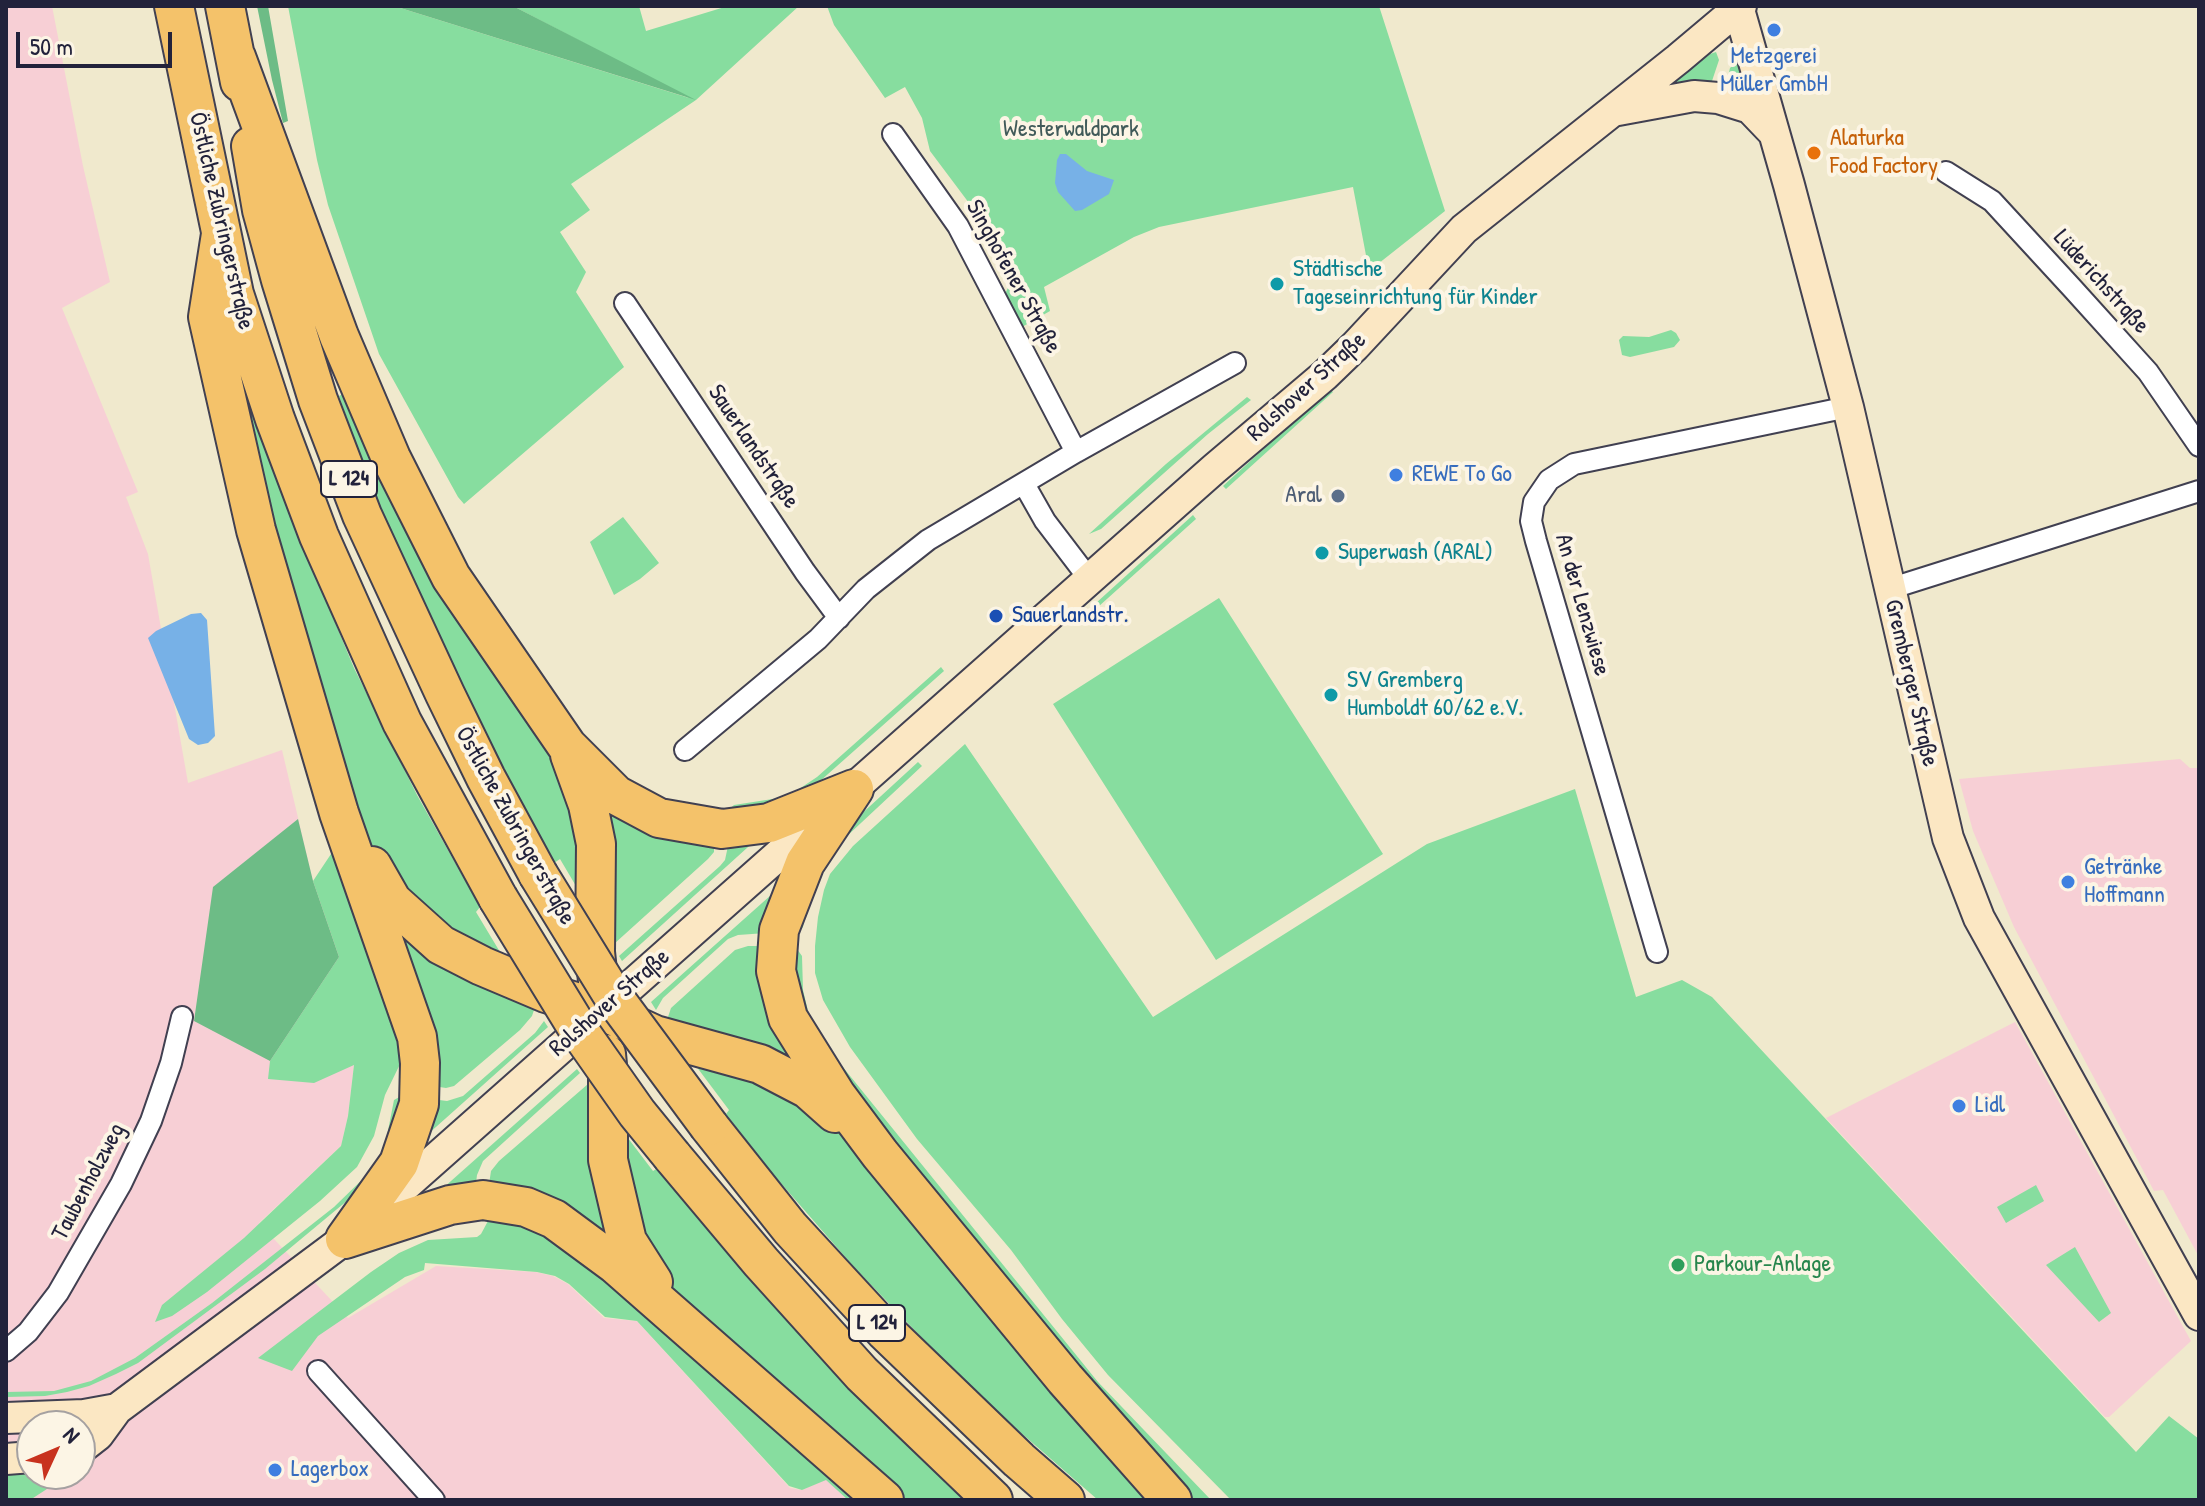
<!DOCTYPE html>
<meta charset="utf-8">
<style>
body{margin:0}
#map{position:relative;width:2205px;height:1506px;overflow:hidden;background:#f0e9cd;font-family:"Patrick Hand",sans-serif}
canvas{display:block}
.frame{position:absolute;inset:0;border:8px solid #22223b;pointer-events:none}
.north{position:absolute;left:16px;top:1410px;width:80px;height:80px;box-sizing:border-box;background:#fcf5e5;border:2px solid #a5a1a1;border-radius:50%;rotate:46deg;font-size:22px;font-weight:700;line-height:32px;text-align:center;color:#22223b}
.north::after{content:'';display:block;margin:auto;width:28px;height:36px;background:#c8321e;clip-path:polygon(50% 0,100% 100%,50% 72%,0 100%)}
.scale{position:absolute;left:16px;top:32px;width:156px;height:36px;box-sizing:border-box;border:4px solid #22223b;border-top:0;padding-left:10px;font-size:24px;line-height:28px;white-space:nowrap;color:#22223b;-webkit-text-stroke:6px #fcf5e5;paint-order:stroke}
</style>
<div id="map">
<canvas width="2205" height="1506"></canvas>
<div class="frame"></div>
<div class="north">N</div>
<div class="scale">50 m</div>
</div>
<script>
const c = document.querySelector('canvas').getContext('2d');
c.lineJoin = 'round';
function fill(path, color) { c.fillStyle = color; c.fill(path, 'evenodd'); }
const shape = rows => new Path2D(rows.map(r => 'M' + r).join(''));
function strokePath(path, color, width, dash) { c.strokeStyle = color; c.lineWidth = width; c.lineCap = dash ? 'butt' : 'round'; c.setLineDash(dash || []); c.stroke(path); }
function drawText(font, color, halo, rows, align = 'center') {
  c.font = font + ' "Patrick Hand",sans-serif'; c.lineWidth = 8; c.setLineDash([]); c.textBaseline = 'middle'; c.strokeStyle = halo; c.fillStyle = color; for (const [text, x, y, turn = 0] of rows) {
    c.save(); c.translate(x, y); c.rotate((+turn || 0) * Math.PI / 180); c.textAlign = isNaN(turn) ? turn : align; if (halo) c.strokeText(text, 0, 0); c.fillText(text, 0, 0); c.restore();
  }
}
fill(shape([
 [6,6,52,6,83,166,110,282,62,308,138,492,126,497,148,554,188,783,282,750,313,881,355,1003,354,1065,348,1116,341,1146,259,1223,348,1318,436,1266,536,1272,553,1276,568,1284,604,1318,637,1321,790,1488,802,1490,826,1479,848,1500,6,1500],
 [32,1426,80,1426,80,1474,32,1474],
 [2180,759,2190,768,2199,768,2199,1257,2163,1190,2154,1191,2014,927,1973,831,1959,779],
 [2015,1022,2191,1341,2109,1417,2105,1417,1826,1118]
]), '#f7cfd5');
fill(shape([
 [288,6,394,6,689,98,513,6,639,6,646,31,728,6,799,6,696,100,571,184,590,210,560,232,586,272,576,292,624,367,464,504,458,497,379,354,328,205,317,160],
 [827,6,1379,6,1445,211,1369,271,1353,187,1159,227,1134,237,1044,287,1050,311,1022,327,1005,294,1015,273,975,211,930,151,922,118,905,87,885,98,834,25],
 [1716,52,1719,60,1710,87,1664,90,1710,54],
 [1739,60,1742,90,1725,89,1730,68],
 [1671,330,1676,333,1680,340,1674,347,1630,357,1622,355,1619,340,1623,336,1649,337],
 [235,355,283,497,354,668,417,795,480,907,476,912,506,962,436,923,373,850,363,832,306,667],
 [1329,389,1333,392,1226,489,1223,486],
 [343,394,375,464,560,765,578,814,586,903,560,859,554,863,512,791,406,571,369,480,339,396],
 [1247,397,1251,400,1208,434,1101,529,1089,534,1166,464],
 [1193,515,1196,519,1088,616,1085,613],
 [623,517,659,563,640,579,614,595,590,542],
 [1219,598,1383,854,1216,960,1053,704],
 [941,667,944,671,810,790,790,802,727,811,734,805,779,798,799,789,817,777],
 [965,744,1153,1017,1427,844,1575,789,1636,997,1682,980,1712,997,2136,1452,2169,1416,2199,1439,2199,1500,1231,1500,1108,1375,1062,1319,1011,1250,917,1139,850,1047,823,1000,815,973,815,946,818,917,824,890,830,874,853,846],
 [918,762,922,766,831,851,807,898,803,927,797,934,789,917,844,830],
 [610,802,714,839,714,852,708,859,614,944,610,941,603,832],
 [758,838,622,961,619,956,720,866,725,860,728,846],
 [337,845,382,971,402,1060,385,1095,374,1136,357,1167,320,1201,207,1292,172,1316,155,1322,162,1305,244,1238,341,1146,348,1116,354,1065,314,1083,268,1079,270,1061,339,957,313,881],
 [771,895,773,895,766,933,738,935,728,939,663,998,656,1010,651,1002],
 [397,917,535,1007,532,1016,520,1030,454,1086,446,1088,433,1086,415,989],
 [748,946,764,946,803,1067,666,1023,671,1008,735,950],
 [793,947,797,949,802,956,803,990,808,1011,825,1045,1098,1382,1211,1500,1194,1500,963,1233,796,1013],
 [544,1021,548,1027,427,1135,431,1099,447,1101,463,1096,535,1033],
 [687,1054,714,1060,838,1127,1154,1500,1098,1500,1020,1432,945,1362,853,1266,772,1173,726,1114,729,1110],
 [577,1069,580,1073,483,1161,477,1175,475,1191,442,1189],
 [588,1084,598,1098,630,1262,488,1191,491,1171,499,1161],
 [403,1095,409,1107,366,1185,265,1269,138,1363,116,1374,89,1386,67,1392,45,1396,6,1397,6,1392,54,1391,91,1381,135,1358,212,1303,334,1207,369,1173,384,1151,394,1100],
 [618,1125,653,1171,658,1168,762,1294,825,1362,880,1418,967,1500,898,1500,705,1324,666,1281,644,1244],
 [2036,1185,2044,1201,2006,1223,1997,1207],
 [489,1211,540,1223,857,1500,848,1500,826,1480,802,1490,789,1486,637,1321,605,1317,569,1284,555,1276,537,1272,425,1263,424,1270,405,1277,318,1336,292,1371,258,1358,371,1272,399,1253,428,1240,477,1237,481,1234,488,1221],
 [2075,1247,2111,1313,2099,1322,2046,1265],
 [32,1471,32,1474,70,1474,30,1500,6,1500,6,1474]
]), '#87dd9f');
fill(shape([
 [257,6,268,6,288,121,283,123,272,80],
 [394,6,513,6,696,100],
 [298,819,313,881,339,957,270,1061,194,1021,213,887]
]), '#6dbc86');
fill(shape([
 [1060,154,1066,154,1087,171,1114,180,1109,194,1082,210,1075,211,1058,192,1055,183,1057,160],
 [201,613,207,620,215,736,208,743,198,745,189,739,148,638,156,631,191,614]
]), '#77b1e7');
const street = shape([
 [893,134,958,226,1076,452],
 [1946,172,1992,201,2073,289,2148,372,2199,446],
 [625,303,805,572,839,618],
 [1024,484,1045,521,1090,580],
 [1889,589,2199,491],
 [685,750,818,639,866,589,928,540,1076,452,1235,363],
 [1657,952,1536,541,1531,521,1534,502,1549,480,1574,464,1848,407],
 [6,1351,28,1332,58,1293,121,1184,151,1121,171,1063,182,1017],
 [318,1371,434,1500]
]);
const secondary = shape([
 [1738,6,1789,185,1848,407,1948,838,1979,918,2199,1315],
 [1618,110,1694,96,1718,98,1750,108,1773,132],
 [6,1418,84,1415,117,1409],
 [80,1449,98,1435,117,1409,345,1239,1214,469,1325,375,1355,346,1464,229,1678,59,1741,6],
 [6,1459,32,1457]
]);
const highway = shape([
 [174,6,234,294,275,419,319,536,402,722,498,898],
 [225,6,240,82],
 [236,57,339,336,391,458,451,577,567,746,616,795,659,818,722,829,769,823,854,789],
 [251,146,262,210,281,280,318,400,362,515,445,694,486,778,538,874],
 [221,234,208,317,256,530,339,813,417,1037,420,1063,419,1104,399,1163,345,1239],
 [570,755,588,805,596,844,595,952,598,981],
 [854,789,805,863,779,930,776,971,788,1018,836,1095,880,1154,1065,1379,1172,1500],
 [372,866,392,901,441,945,482,966,546,993,601,1010,655,1035,760,1064,808,1089,835,1113],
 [606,1054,608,1076,608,1160,627,1241,653,1282],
 [709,1126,790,1228,885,1331,1019,1460,1065,1500],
 [672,1156,761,1262,862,1374,993,1500],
 [345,1239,450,1205,483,1200,526,1207,554,1219,615,1264,884,1500]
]);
strokePath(street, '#414051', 24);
strokePath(secondary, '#414051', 34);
strokePath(highway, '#414051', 42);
strokePath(street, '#fff', 20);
strokePath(secondary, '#fbe7c3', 30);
strokePath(highway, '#f4c26a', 38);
const highwayBridge = shape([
 [538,874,615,999,709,1126],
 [498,898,580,1032,637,1113,672,1156]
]);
strokePath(highwayBridge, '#414051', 42, []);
strokePath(highwayBridge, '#f4c26a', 38);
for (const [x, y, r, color] of [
 [1774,30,8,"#3f7fe0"],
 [1814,153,8,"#e8710a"],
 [1277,284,8,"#0f9aa8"],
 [1396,475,8,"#3f7fe0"],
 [1338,496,8,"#5c6f8a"],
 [1322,553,8,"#0f9aa8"],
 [996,616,8,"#1a4fb4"],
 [1331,695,8,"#0f9aa8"],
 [2068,882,8,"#3f7fe0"],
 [1959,1106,8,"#3f7fe0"],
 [1678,1265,8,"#2e9e5b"],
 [275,1470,8,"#3f7fe0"]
]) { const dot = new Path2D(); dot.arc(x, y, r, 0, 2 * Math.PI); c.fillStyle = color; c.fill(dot); strokePath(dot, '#fcf5e5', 3); }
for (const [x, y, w] of [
 [349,479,56],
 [877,1323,56]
]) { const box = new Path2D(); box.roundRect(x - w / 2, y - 18, w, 36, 6); c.fillStyle = '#fcf5e5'; c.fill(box); strokePath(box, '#22223b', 2); }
drawText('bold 22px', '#22223b', null, [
 ["L 124",349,479],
 ["L 124",877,1323]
]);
drawText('24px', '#366cbe', '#fcf5e5', [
 ["Metzgerei",1774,57,"center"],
 ["Müller GmbH",1774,85,"center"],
 ["REWE To Go",1412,475],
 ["Getränke",2084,868],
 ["Hoffmann",2084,896],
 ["Lidl",1975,1106],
 ["Lagerbox",291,1470]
], 'left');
drawText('24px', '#405a59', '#fcf5e5', [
 ["Westerwaldpark",1071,130]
]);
drawText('24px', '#c56008', '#fcf5e5', [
 ["Alaturka",1830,139],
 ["Food Factory",1830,167]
], 'left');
drawText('24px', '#22223b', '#fcf5e5', [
 ["Östliche Zubringerstraße",221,221,77],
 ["Singhofener Straße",1013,277,61],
 ["Lüderichstraße",2101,282,48],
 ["Rolshover Straße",1307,387,-42],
 ["Sauerlandstraße",753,447,56],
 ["An der Lenzwiese",1582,605,74],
 ["Gremberger Straße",1911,683,77],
 ["Östliche Zubringerstraße",515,826,61],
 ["Rolshover Straße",610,1003,-41],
 ["Taubenholzweg",89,1182,-62]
]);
drawText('24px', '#0d838f', '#fcf5e5', [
 ["Städtische",1293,270],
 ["Tageseinrichtung für Kinder",1293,298],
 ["Superwash (ARAL)",1338,553],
 ["SV Gremberg",1347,681],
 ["Humboldt 60/62 e.V.",1347,709]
], 'left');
drawText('24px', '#4e5e75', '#fcf5e5', [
 ["Aral",1322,496]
], 'right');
drawText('24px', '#164399', '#fcf5e5', [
 ["Sauerlandstr.",1012,616]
], 'left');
drawText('24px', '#27864d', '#fcf5e5', [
 ["Parkour-Anlage",1694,1265]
], 'left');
</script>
